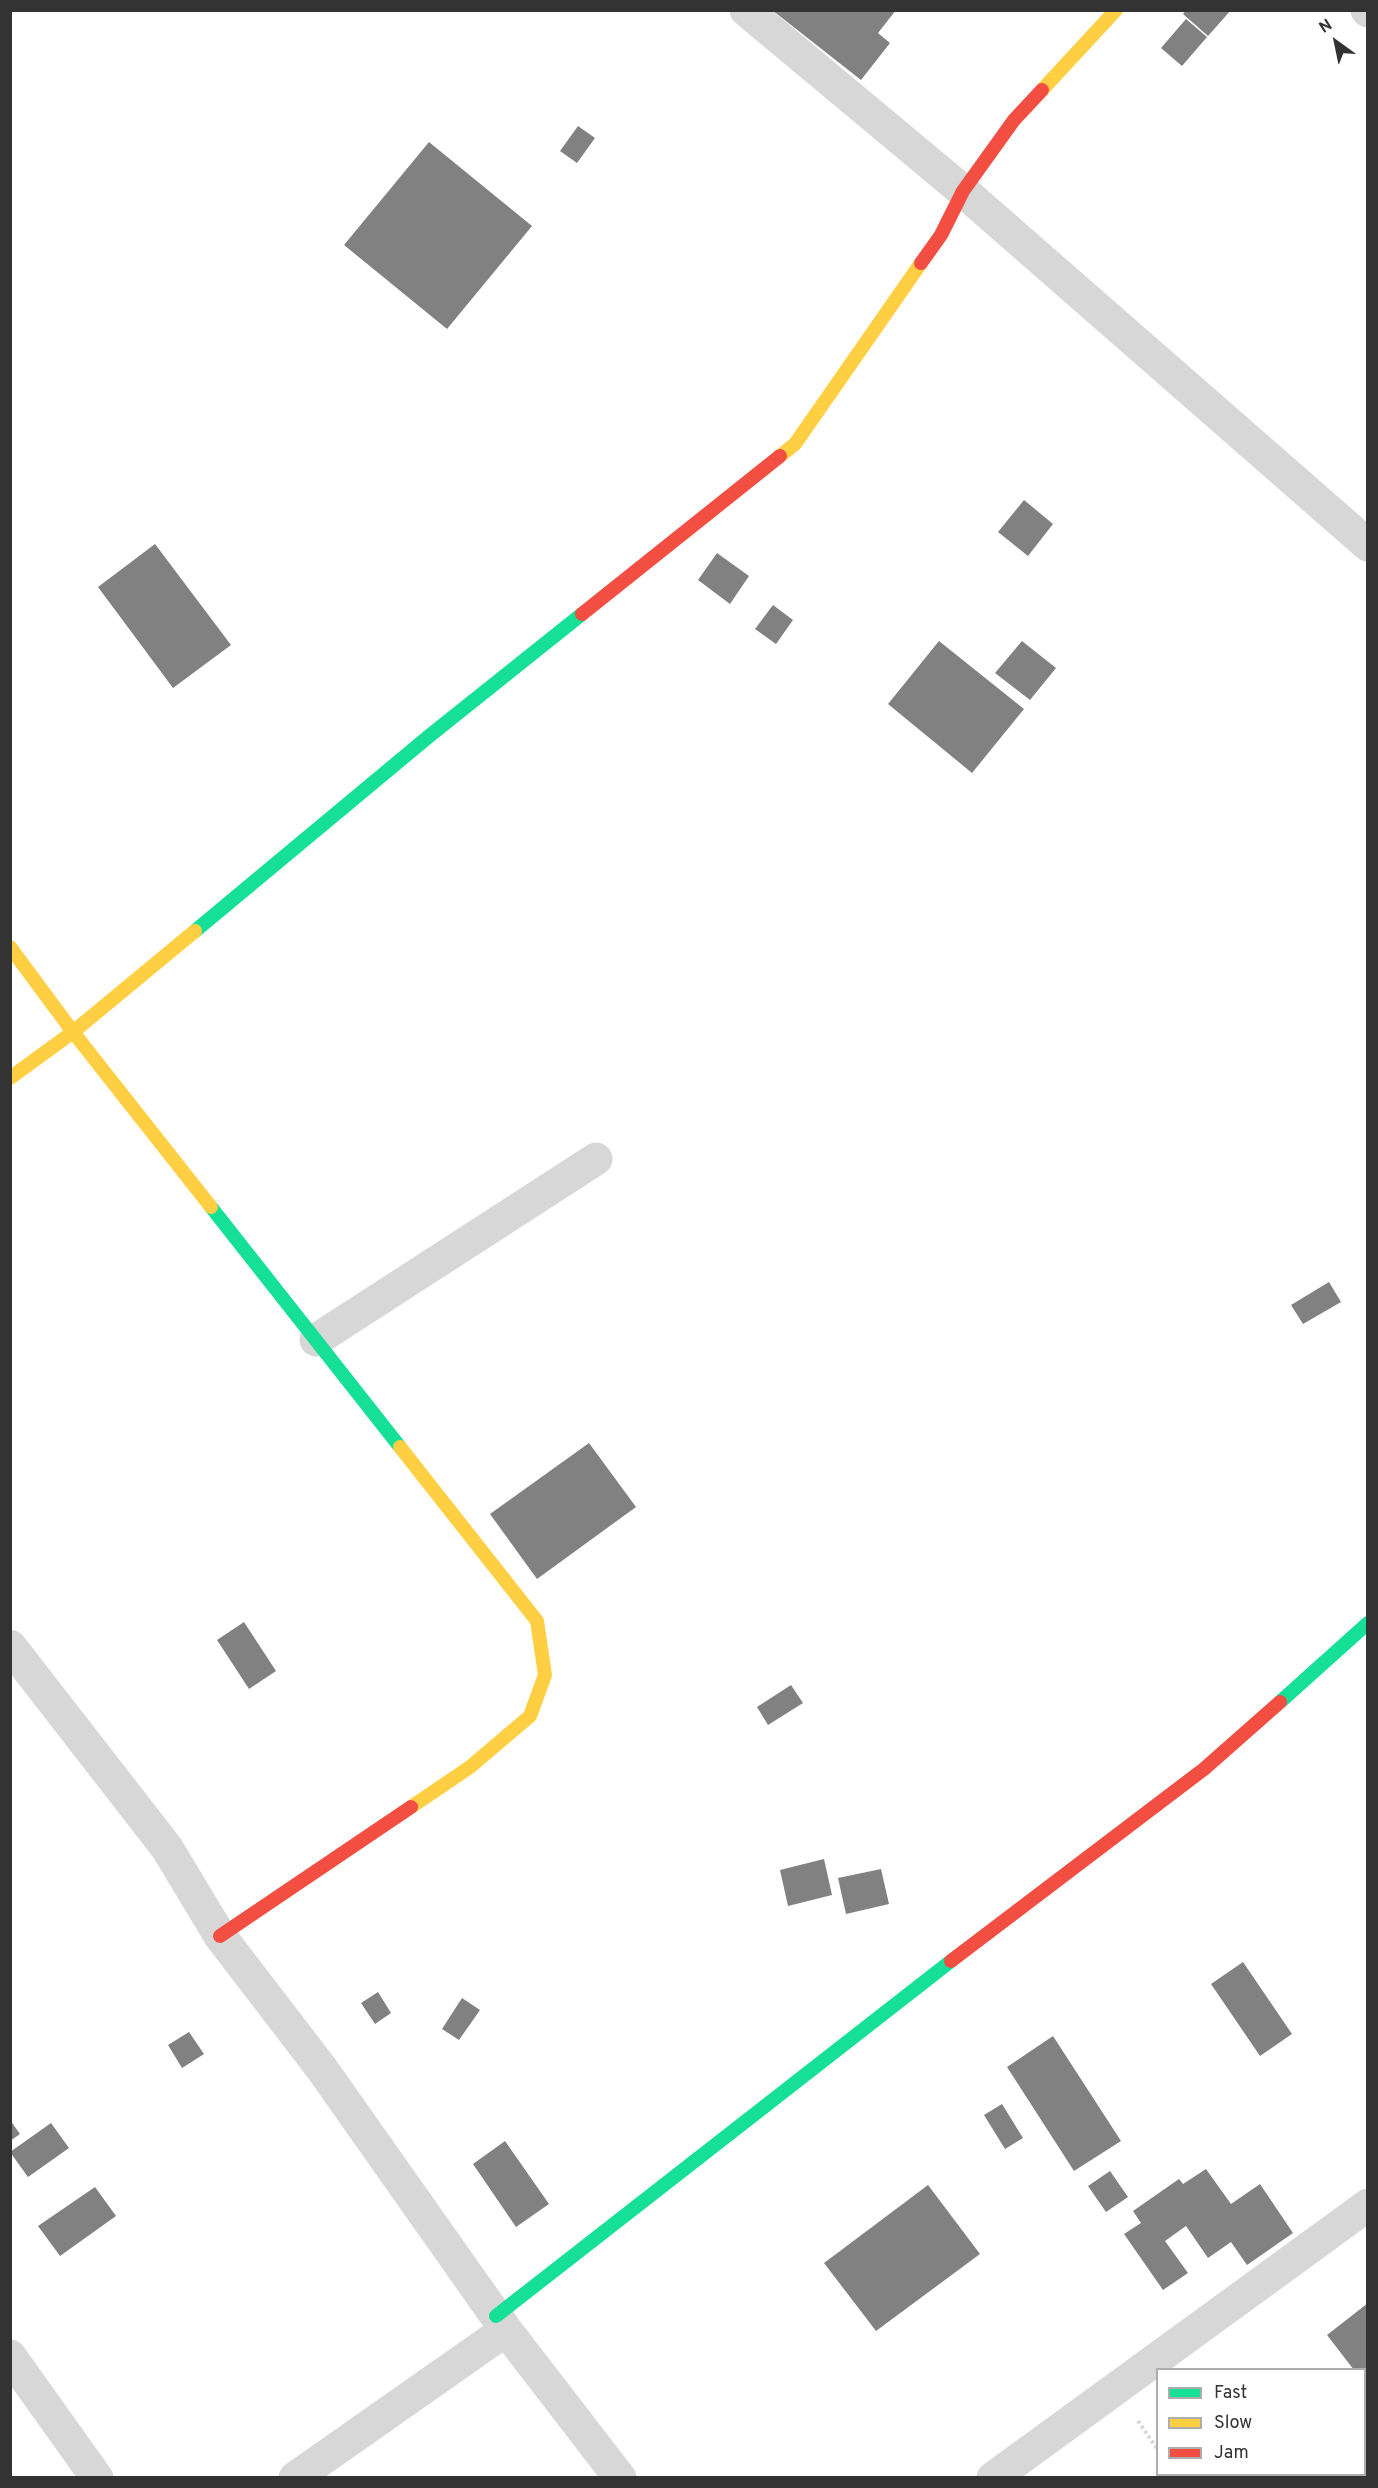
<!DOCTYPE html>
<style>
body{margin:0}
#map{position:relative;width:1378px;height:2488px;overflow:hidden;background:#fff;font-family:Overpass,sans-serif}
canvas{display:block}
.frame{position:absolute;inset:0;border:12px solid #333;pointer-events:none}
.legend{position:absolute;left:1156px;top:2368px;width:210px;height:108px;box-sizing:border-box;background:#fff;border:2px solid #adadad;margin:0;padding:8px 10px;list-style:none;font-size:18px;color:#333}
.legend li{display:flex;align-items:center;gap:12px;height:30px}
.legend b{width:30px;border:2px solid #adadad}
.north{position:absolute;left:1306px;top:12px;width:60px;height:60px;-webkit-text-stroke:4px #fff;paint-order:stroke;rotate:327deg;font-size:16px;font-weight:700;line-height:24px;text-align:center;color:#333}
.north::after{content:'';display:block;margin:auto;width:21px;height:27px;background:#333;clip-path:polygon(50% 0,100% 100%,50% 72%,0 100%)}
</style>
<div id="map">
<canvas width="1378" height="2488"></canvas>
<div class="frame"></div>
<ul class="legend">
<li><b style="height:8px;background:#16e098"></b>Fast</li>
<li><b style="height:8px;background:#ffcf43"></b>Slow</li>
<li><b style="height:8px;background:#f24e42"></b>Jam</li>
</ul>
<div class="north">N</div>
</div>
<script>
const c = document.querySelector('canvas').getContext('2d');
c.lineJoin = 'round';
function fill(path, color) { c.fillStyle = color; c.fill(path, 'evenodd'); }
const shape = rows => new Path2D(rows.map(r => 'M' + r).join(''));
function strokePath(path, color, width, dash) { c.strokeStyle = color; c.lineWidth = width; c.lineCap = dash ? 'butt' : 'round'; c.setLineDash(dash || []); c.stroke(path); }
fill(shape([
 [772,10,896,10,878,33,890,43,861,80],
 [1186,10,1231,10,1208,36,1183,14],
 [1186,19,1207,37,1182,66,1161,48],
 [578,126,595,138,577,163,560,151],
 [429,142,532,226,447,329,344,245],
 [1024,500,1053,524,1028,556,998,532],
 [155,544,231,645,173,688,98,587],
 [717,553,749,576,730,604,698,580],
 [773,605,793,620,776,644,755,629],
 [939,641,1024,709,972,773,888,704],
 [1022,641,1056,668,1030,700,995,673],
 [1329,1282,1341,1302,1303,1324,1291,1305],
 [589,1443,636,1507,537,1579,490,1514],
 [244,1622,276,1671,249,1689,217,1640],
 [791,1685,803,1703,768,1725,757,1707],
 [824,1859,832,1895,788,1906,780,1870],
 [881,1869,889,1904,846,1914,838,1878],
 [1243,1962,1292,2034,1260,2056,1211,1984],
 [378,1992,391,2013,375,2024,361,2003],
 [462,1998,480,2010,459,2040,442,2029],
 [189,2032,204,2054,182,2068,168,2045],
 [1053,2036,1121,2141,1074,2171,1007,2067],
 [1002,2104,1023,2138,1005,2149,984,2115],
 [10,2120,20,2134,10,2141],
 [51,2123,69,2148,28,2177,10,2152],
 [505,2141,549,2204,516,2227,473,2164],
 [1206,2169,1231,2204,1260,2184,1293,2233,1247,2265,1231,2242,1208,2258,1186,2226,1165,2241,1188,2273,1163,2290,1124,2234,1141,2223,1133,2211,1179,2179,1183,2184],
 [1110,2171,1128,2197,1106,2212,1088,2186],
 [928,2185,980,2254,876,2331,824,2263],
 [95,2187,116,2216,60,2256,38,2226],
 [1368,2303,1368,2386,1364,2383,1364,2370,1354,2370,1327,2335]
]), '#818181');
strokePath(shape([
 [1138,2421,1158,2450],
 [1174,2474,1176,2478]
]), '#d6d6d6', 4, [3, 3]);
strokePath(shape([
 [746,10,963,191,1368,545],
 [1367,10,1368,11],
 [316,1340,596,1159],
 [10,1646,167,1848,220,1936,322,2069,506,2330,620,2478],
 [10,2356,97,2478],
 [295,2478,506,2330],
 [993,2478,1368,2205]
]), '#d7d7d7', 33);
strokePath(shape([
 [195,931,428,737,582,614],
 [211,1207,400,1447],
 [1280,1702,1368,1623],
 [496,2316,951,1961]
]), '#16e098', 14);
strokePath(shape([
 [1042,90,1116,10],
 [780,456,795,444,921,263],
 [10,947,73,1032,211,1207],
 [10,1078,73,1032,195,931],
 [400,1447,537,1621,545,1675,530,1716,470,1767,411,1807]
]), '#ffcf43', 14);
strokePath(shape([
 [921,263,941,235,963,191,1014,120,1042,90],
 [582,614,780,456],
 [220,1936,411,1807],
 [951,1961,1204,1769,1280,1702]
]), '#f24e42', 14);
</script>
